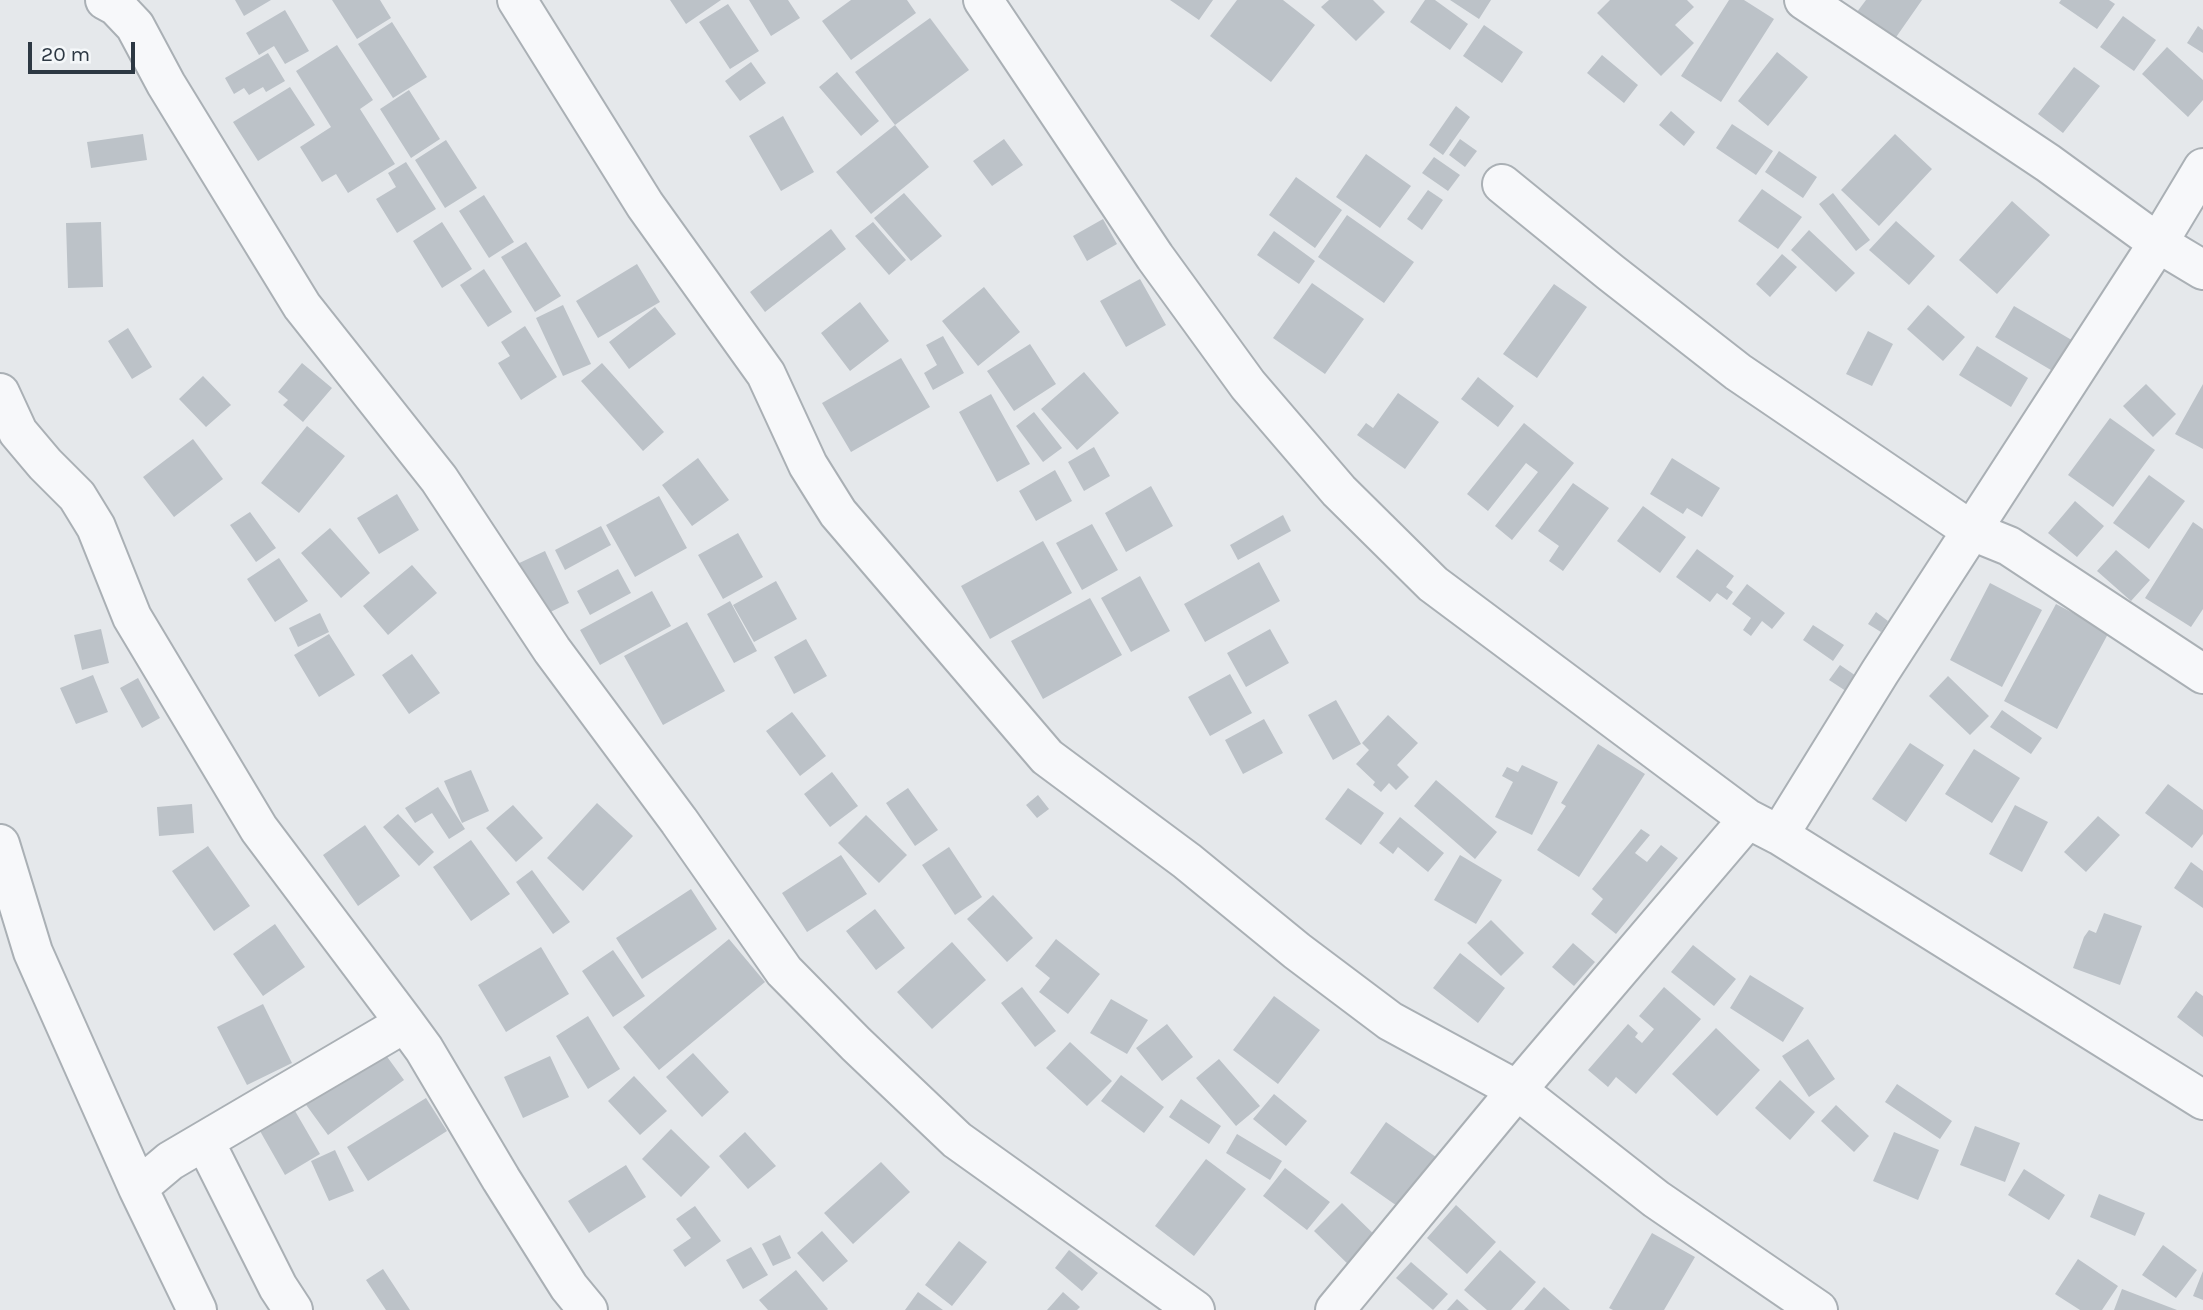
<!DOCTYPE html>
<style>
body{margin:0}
#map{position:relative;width:2203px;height:1310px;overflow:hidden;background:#e5e8eb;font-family:Karla,sans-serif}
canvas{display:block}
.scale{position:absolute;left:28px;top:42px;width:107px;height:32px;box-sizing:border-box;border:4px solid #2d3843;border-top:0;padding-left:9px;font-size:21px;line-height:24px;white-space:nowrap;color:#2d3843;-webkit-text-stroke:5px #f4f7f9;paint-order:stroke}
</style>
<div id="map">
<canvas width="2203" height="1310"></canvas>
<div class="scale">20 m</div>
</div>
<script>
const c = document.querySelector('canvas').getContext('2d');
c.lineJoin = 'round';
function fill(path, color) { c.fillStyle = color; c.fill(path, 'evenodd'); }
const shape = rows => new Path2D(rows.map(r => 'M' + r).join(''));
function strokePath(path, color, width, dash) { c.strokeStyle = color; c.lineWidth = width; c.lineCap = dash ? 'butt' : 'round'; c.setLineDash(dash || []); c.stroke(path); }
fill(shape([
 [235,0,271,0,244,16],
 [332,0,380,0,391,18,357,39],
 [670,0,721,0,686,24],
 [749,0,788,0,800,18,771,36],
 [851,0,907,0,916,13,851,60,822,21],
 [1170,0,1213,0,1199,20],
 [1237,0,1283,0,1315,25,1271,82,1210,36],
 [1329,0,1373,0,1385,12,1356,41,1321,7],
 [1425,0,1435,0,1468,24,1450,50,1410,22],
 [1450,0,1491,0,1479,19],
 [1610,0,1687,0,1694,7,1675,25,1694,43,1661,76,1597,13],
 [1729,0,1744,0,1774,19,1721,102,1681,76],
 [1866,0,1922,0,1892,43,1854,16],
 [2061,0,2109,0,2115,4,2097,29,2059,3],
 [728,4,759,51,730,69,699,22],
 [285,10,309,51,285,64,274,46,259,55,246,33],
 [2123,16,2156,40,2134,71,2100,47],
 [930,18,969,70,895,125,855,72],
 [392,22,427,77,393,98,358,44],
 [1484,25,1523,52,1502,83,1463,56],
 [2198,26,2203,30,2203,53,2187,43],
 [337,45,373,100,360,109,395,164,348,193,336,174,322,182,300,147,331,127,296,71],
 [2167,47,2203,80,2203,100,2188,117,2142,74],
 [1777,52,1808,77,1768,126,1738,101],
 [268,53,285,81,266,92,263,87,249,95,244,88,234,94,225,78],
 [1602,55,1638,85,1624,103,1587,73],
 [751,62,766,83,740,101,725,81],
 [2074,67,2100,86,2063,133,2038,114],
 [837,72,879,121,861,136,819,87],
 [290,87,315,125,258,161,233,122],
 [409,90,440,139,411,158,380,109],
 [1456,106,1470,117,1443,155,1429,145],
 [1671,111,1695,132,1684,146,1659,125],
 [783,116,814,172,781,191,749,136],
 [1732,124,1773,151,1756,175,1716,148],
 [895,125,929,167,871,214,836,172],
 [143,134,147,160,91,168,87,142],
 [1895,134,1932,169,1879,226,1841,190],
 [1004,139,1023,165,992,186,973,161],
 [1460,139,1477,151,1465,167,1449,155],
 [446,140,477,188,445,208,415,160],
 [1779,151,1817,177,1803,198,1765,172],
 [1366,154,1411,186,1380,228,1336,197],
 [1434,157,1460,175,1448,191,1422,173],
 [406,162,436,209,397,233,376,199,396,187,388,173],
 [1296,177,1342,210,1315,248,1269,215],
 [1762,189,1802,217,1778,249,1738,221],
 [1428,190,1443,200,1422,230,1407,219],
 [904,193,942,236,911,261,874,218],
 [1833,193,1870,240,1856,251,1819,204],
 [484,195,514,242,489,258,459,211],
 [2012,201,2050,235,1997,294,1959,260],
 [1347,215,1414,262,1384,303,1318,257],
 [1103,219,1117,244,1087,261,1073,236],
 [1896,221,1935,256,1909,285,1869,250],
 [101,222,103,287,68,288,66,223],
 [442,222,472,269,442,288,413,241],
 [873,222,906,260,889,275,855,236],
 [831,229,846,249,765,312,750,292],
 [1809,230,1855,273,1836,292,1791,250],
 [1274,231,1315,261,1299,284,1257,255],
 [526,242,561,296,535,312,501,257],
 [1782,254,1797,267,1770,297,1756,284],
 [637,264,660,302,598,338,576,301],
 [484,269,512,312,488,327,460,285],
 [1140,279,1166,325,1126,347,1100,301],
 [1312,283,1364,319,1325,374,1273,338],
 [1554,284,1587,307,1537,378,1503,354],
 [984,287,1020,332,978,366,942,321],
 [860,302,889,341,850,371,821,333],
 [563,305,591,364,563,376,536,318],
 [1928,305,1965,337,1943,361,1907,329],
 [2014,306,2075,342,2056,373,1995,337],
 [655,307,676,334,629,369,609,342],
 [525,326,557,377,521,400,498,363,510,356,501,342],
 [128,328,152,367,132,379,108,341],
 [1868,331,1893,344,1872,386,1846,374],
 [943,336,964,373,933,390,924,373,937,365,926,345],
 [1030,344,1056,384,1014,411,987,371],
 [1977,346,2028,378,2011,407,1959,375],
 [901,358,930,407,851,452,822,403],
 [302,363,332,388,303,422,283,405,288,400,278,392],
 [602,363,664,432,643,451,581,381],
 [1084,372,1119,413,1077,450,1041,409],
 [203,376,231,405,206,427,179,399],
 [1478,377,1514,406,1498,427,1461,399],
 [2146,384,2176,414,2153,437,2123,406],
 [2203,384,2203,449,2175,434],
 [1398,393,1439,422,1405,469,1357,435,1366,423,1373,428],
 [991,394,1030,464,997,482,959,412],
 [1034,412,1062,448,1043,462,1016,426],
 [2110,418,2155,450,2113,507,2068,475],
 [1524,423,1574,463,1512,540,1495,526,1538,472,1526,463,1488,511,1467,494],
 [307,426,345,456,299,513,261,483],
 [193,439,223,479,174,517,143,477],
 [1094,447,1110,476,1084,491,1068,462],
 [698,458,729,500,692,526,662,485],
 [1672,458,1720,488,1702,517,1687,508,1683,514,1650,494],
 [1055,470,1072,501,1036,521,1019,491],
 [2149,475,2185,501,2149,549,2113,523],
 [1573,483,1609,508,1563,571,1549,561,1559,546,1538,531],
 [1151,486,1173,526,1126,552,1105,513],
 [397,494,419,530,379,554,357,518],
 [659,496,687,548,635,577,606,525],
 [2075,501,2104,526,2077,557,2048,533],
 [1643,506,1686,537,1660,573,1617,541],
 [250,512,276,548,256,562,230,525],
 [1283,515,1291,531,1238,560,1230,545],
 [2193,522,2203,529,2203,609,2191,627,2145,598],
 [1092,524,1118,570,1082,590,1056,543],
 [601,526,611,545,565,570,555,550],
 [330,528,370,573,341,598,301,553],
 [738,533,763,577,723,599,698,555],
 [1043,541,1072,593,990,639,961,586],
 [1697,549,1734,576,1726,587,1733,592,1727,600,1717,593,1710,602,1676,577],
 [2116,550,2150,580,2131,601,2097,571],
 [545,551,569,603,540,617,515,565],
 [279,558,308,601,275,622,247,579],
 [1259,562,1280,601,1205,642,1184,604],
 [412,565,437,593,388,635,363,606],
 [618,569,631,593,590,615,577,591],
 [1140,576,1170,631,1131,652,1101,598],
 [776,581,797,619,754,642,733,605],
 [1990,583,2042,610,2002,687,1950,660],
 [1747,584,1785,613,1772,629,1762,621,1751,636,1743,630,1751,618,1732,604],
 [652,591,671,626,600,665,580,630],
 [1090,598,1122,655,1043,699,1011,641],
 [730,601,757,651,734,663,707,614],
 [2056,604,2109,632,2057,729,2004,701],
 [1876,612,1888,621,1881,632,1868,624],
 [320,613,329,632,298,647,289,628],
 [687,622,725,691,663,725,624,656],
 [1813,625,1844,645,1833,661,1803,640],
 [101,629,109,663,82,670,74,635],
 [1270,629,1289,663,1246,687,1227,653],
 [329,634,355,675,319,697,294,655],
 [806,639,827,676,794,694,774,657],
 [412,654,440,693,409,714,382,675],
 [1840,665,1862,680,1852,695,1829,680],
 [1230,674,1252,713,1210,736,1188,697],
 [93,675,108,712,76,724,60,688],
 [1948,676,1989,716,1970,735,1929,696],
 [138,678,160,718,142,728,120,688],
 [1336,700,1361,744,1333,760,1308,715],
 [2002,710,2042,738,2031,754,1990,727],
 [792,712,826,756,800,776,766,731],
 [1388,715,1418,743,1397,765,1409,777,1396,790,1389,783,1381,792,1373,785,1375,782,1356,764,1369,750,1362,743],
 [1264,719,1283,753,1243,774,1225,740],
 [1910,743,1944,765,1906,822,1872,799],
 [1598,744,1645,774,1579,877,1537,850,1566,806,1561,803],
 [1974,749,2020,778,1992,823,1945,794],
 [1522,765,1558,782,1532,835,1495,817,1513,782,1502,776,1507,767,1518,772],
 [471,770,489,811,462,823,444,781],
 [832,772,858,806,830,827,804,794],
 [1436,780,1497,832,1475,859,1414,806],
 [2168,784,2203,810,2203,834,2192,848,2145,813],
 [438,787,465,829,449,839,432,813,415,823,405,808],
 [908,788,938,830,915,846,886,803],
 [1348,788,1384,813,1361,845,1325,819],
 [1038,795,1049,809,1037,818,1026,805],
 [597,803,633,836,583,891,547,858],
 [192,804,194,833,159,836,157,807],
 [513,805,543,838,516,862,486,828],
 [2015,805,2048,822,2022,872,1989,854],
 [398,814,434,852,419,866,383,827],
 [866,815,907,855,879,883,838,843],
 [2098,816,2120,835,2086,872,2064,852],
 [1400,817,1444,853,1428,872,1398,847,1393,854,1379,843],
 [365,825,400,876,358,906,323,855],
 [1641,829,1650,835,1635,853,1647,862,1661,845,1678,858,1616,934,1591,914,1603,899,1592,889],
 [471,840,510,894,471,921,433,867],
 [208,846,250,906,214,931,172,871],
 [949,847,982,897,955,915,922,865],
 [841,855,867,894,807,932,782,893],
 [1460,855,1502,880,1476,924,1434,900],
 [2191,862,2203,871,2203,908,2174,888],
 [532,870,570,922,553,934,516,882],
 [691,889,717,929,642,979,616,938],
 [993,895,1033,938,1007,962,967,919],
 [875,909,905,948,876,970,846,931],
 [2104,913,2142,926,2120,985,2073,968,2084,937,2089,930,2096,933],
 [1491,920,1524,953,1501,976,1467,943],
 [275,924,305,967,263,996,233,954],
 [729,939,765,982,659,1070,623,1027],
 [1056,939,1100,974,1068,1014,1039,992,1050,978,1035,966],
 [952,942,986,980,932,1029,897,992],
 [1573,943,1595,962,1574,986,1552,967],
 [1693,945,1736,979,1714,1006,1671,972],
 [541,947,569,994,506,1032,478,985],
 [613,950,645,996,613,1017,582,971],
 [1460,953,1505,988,1478,1023,1433,988],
 [1750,975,1804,1008,1783,1042,1730,1008],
 [1022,987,1056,1031,1035,1047,1001,1003],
 [1664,987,1701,1019,1636,1094,1616,1077,1608,1087,1588,1070,1628,1024,1638,1033,1635,1037,1642,1043,1654,1029,1639,1016],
 [2196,991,2203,996,2203,1037,2177,1017],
 [1274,996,1320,1030,1278,1084,1233,1050],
 [1111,999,1148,1020,1127,1054,1090,1033],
 [263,1004,292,1063,247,1085,217,1027],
 [588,1016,620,1069,588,1089,556,1036],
 [1167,1024,1193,1057,1162,1081,1136,1048],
 [1716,1028,1760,1070,1717,1116,1672,1074],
 [1808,1039,1835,1079,1809,1097,1782,1056],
 [1070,1042,1112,1081,1087,1106,1046,1068],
 [380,1047,404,1080,328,1135,304,1102],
 [693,1053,729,1092,702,1117,666,1077],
 [550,1056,569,1097,523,1118,504,1077],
 [1219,1059,1260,1106,1236,1126,1196,1078],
 [1121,1075,1164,1107,1144,1133,1101,1101],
 [634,1076,667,1111,640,1135,608,1101],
 [1780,1080,1815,1112,1790,1140,1755,1108],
 [1897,1084,1952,1121,1940,1139,1885,1102],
 [1274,1094,1307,1121,1286,1146,1253,1119],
 [426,1098,447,1131,368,1181,347,1147],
 [1181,1099,1221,1126,1209,1144,1169,1117],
 [291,1104,320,1154,285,1175,256,1124],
 [1836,1105,1869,1136,1854,1152,1821,1121],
 [1386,1122,1436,1157,1400,1208,1350,1173],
 [1975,1126,2020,1143,2005,1182,1960,1165],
 [671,1129,710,1167,681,1197,642,1159],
 [745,1132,776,1166,748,1189,719,1156],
 [1894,1132,1939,1150,1918,1200,1873,1181],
 [1237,1134,1282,1161,1270,1180,1226,1153],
 [335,1150,354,1191,329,1201,311,1161],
 [1206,1159,1246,1189,1194,1256,1155,1226],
 [881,1162,910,1192,853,1244,824,1213],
 [626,1165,646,1197,589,1233,568,1201],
 [1285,1168,1330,1202,1307,1230,1263,1196],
 [2024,1169,2065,1195,2049,1220,2008,1195],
 [2099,1194,2145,1213,2135,1236,2090,1217],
 [1342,1203,1382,1242,1354,1270,1314,1231],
 [1456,1205,1496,1242,1467,1274,1427,1238],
 [695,1206,721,1241,685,1267,673,1250,691,1238,676,1219],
 [822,1231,848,1261,823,1282,797,1253],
 [1652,1233,1695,1257,1664,1310,1613,1310,1609,1308],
 [780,1235,791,1258,773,1266,762,1244],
 [959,1241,987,1262,952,1306,925,1285],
 [2163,1245,2197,1270,2176,1298,2142,1275],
 [751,1247,768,1275,743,1289,726,1260],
 [1069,1250,1098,1273,1082,1291,1055,1268],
 [1500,1250,1536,1282,1511,1310,1487,1310,1464,1290],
 [2078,1259,2118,1286,2102,1310,2080,1310,2055,1294],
 [1411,1262,1448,1294,1433,1310,1396,1278],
 [383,1269,410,1310,386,1310,366,1280],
 [796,1270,828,1309,827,1310,768,1310,759,1300],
 [2203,1271,2203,1300,2193,1296],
 [1544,1287,1570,1310,1524,1310],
 [2122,1289,2177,1310,2114,1310],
 [918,1292,943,1310,905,1310],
 [1063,1292,1080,1307,1077,1310,1047,1310],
 [1457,1299,1469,1310,1447,1310]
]), '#bcc2c8');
const minor = shape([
 [105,0,116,6,135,26,166,84,302,306,439,479,552,650,679,821,784,971,856,1044,957,1140,1195,1310],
 [517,0,645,205,766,374,808,465,838,513,1047,757,1187,861,1297,951,1390,1021,1517,1090,1656,1199,1818,1310],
 [983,0,1155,257,1248,385,1339,491,1433,584,1748,819,1779,835,2203,1100],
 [1804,0,2048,163,2158,243,2203,270],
 [1502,184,1610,272,1738,372,1972,531,2009,546,2203,674],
 [0,393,18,432,45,464,77,496,96,527,132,617,259,829,405,1023],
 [1779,835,1880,672,2158,243,2203,168],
 [0,844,33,952,138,1188,197,1310],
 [205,1142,278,1287,293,1310],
 [138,1188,170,1161,405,1023,424,1049,501,1179,569,1287,588,1310],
 [1335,1310,1517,1090,1748,819]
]);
strokePath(minor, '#aab0b5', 42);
strokePath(minor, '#f7f8fa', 38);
</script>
